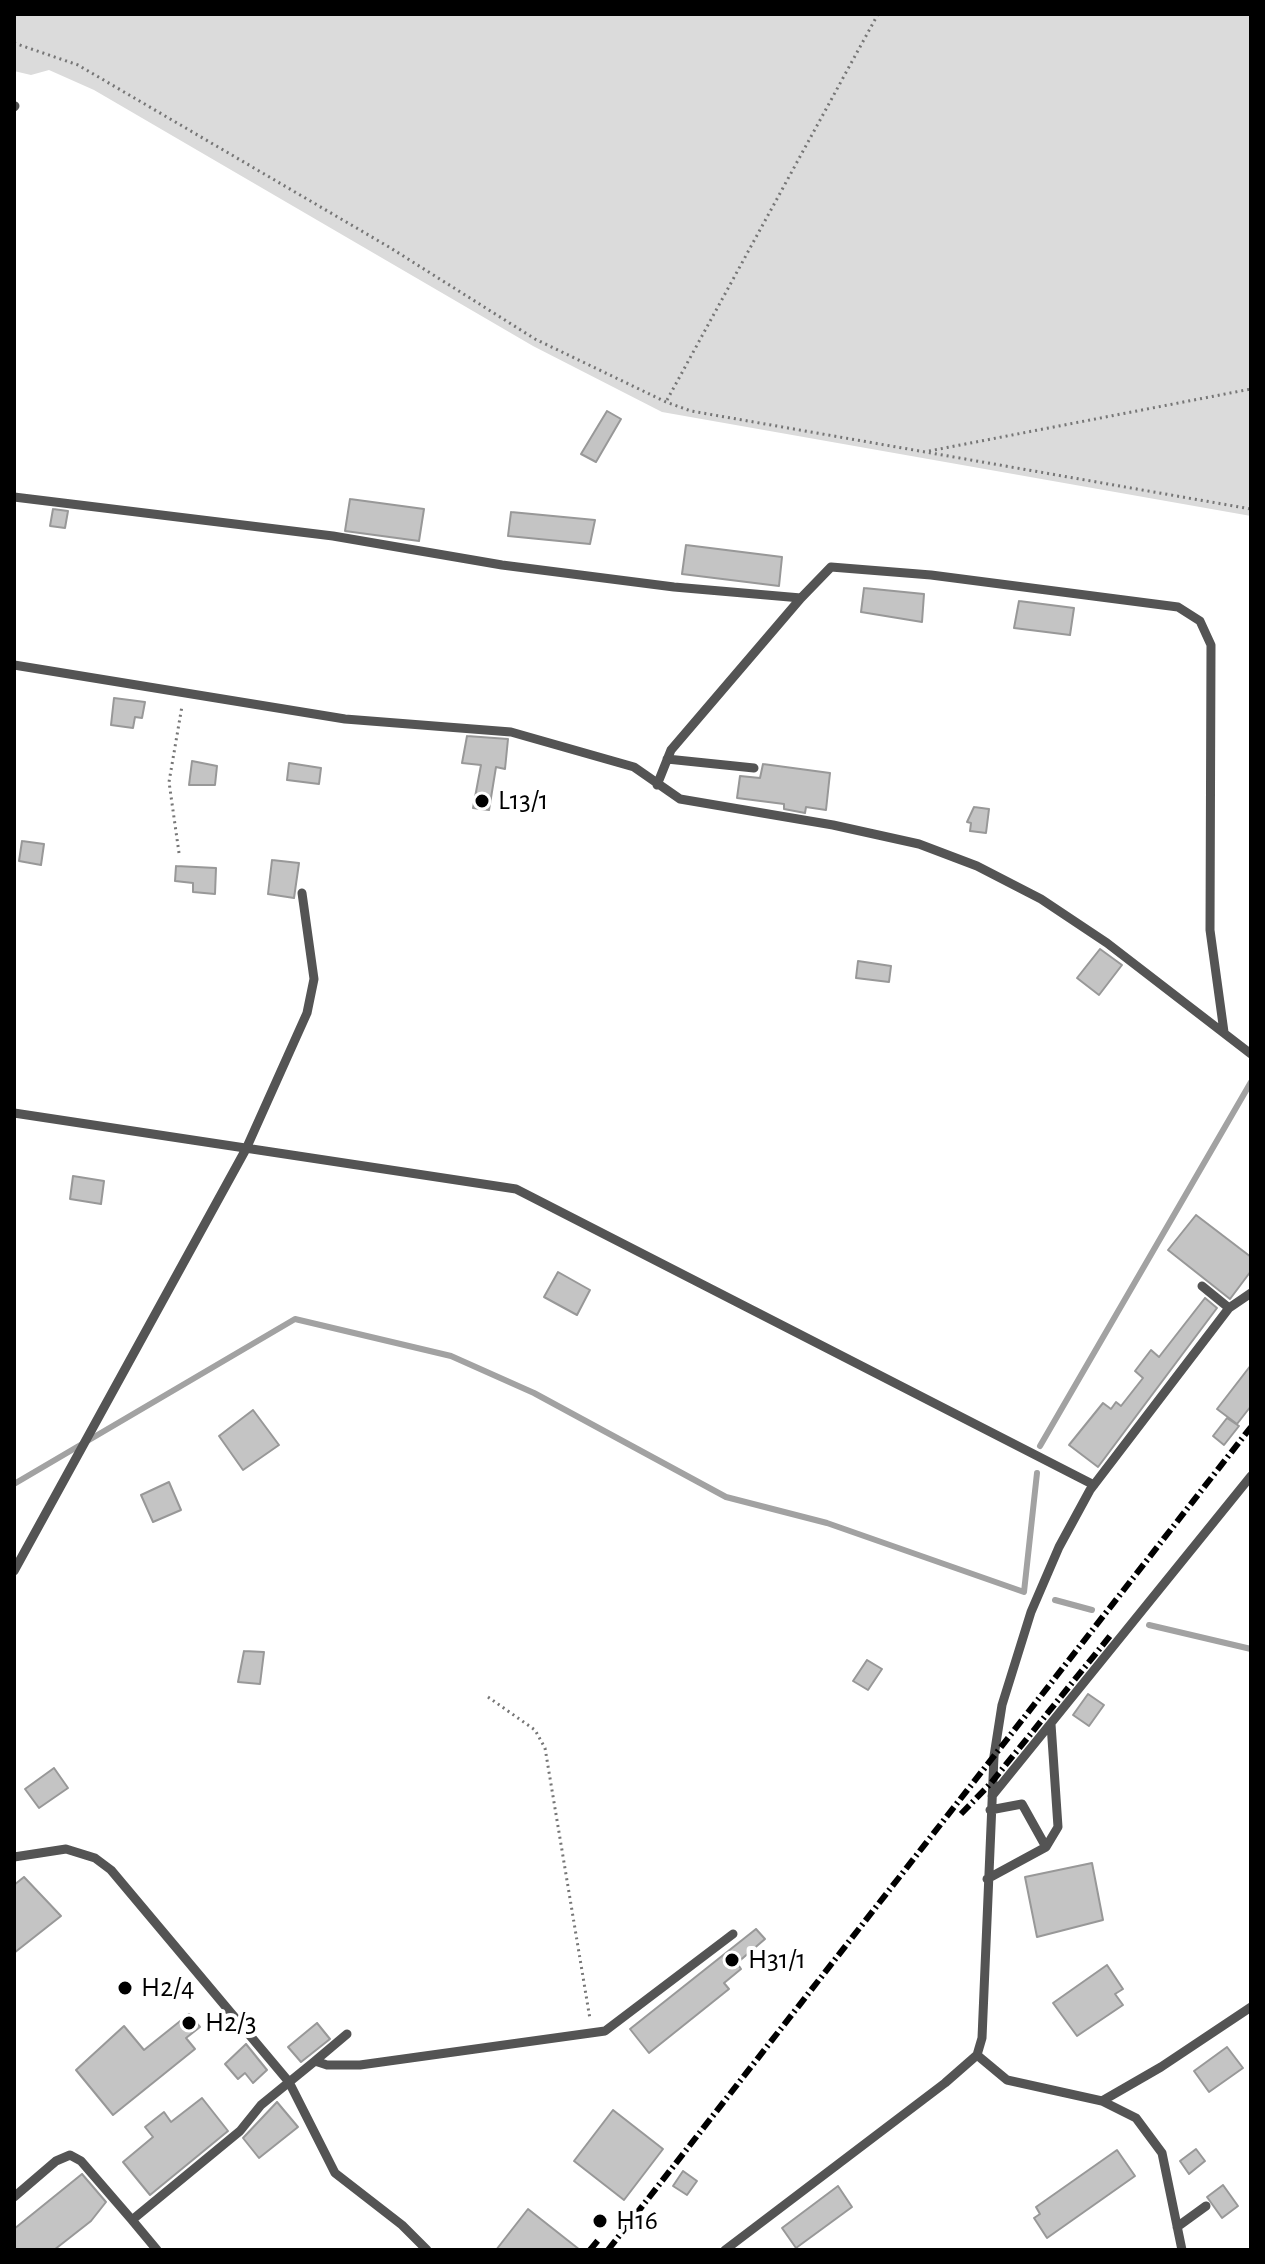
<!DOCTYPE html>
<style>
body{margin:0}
#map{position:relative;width:1265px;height:2264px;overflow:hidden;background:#fff;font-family:"Alegreya Sans",sans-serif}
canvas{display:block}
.frame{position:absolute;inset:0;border:16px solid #000;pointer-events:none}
</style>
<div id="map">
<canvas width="1265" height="2264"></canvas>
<div class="frame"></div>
</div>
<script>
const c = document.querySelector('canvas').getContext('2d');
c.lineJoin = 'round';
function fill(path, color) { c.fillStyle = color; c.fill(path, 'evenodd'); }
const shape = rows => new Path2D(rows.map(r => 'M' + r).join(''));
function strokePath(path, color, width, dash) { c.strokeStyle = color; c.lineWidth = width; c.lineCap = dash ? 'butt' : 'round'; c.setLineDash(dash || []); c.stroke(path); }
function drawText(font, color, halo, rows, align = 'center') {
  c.font = font + ' "Alegreya Sans",sans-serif'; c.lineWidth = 8; c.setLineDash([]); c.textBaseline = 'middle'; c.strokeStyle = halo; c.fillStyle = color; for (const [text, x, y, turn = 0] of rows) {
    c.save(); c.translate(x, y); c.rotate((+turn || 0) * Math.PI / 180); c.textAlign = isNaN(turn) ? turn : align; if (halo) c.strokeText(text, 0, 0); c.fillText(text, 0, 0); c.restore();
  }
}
fill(shape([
 [14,14,1251,14,1251,516,662,412,533,346,94,90,49,70,31,75,14,71]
]), '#dbdbdb');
strokePath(shape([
 [1040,1446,1251,1082],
 [14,1484,295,1319,451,1356,534,1393,726,1497,827,1523,1024,1592,1037,1473],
 [1055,1600,1092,1610],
 [1149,1625,1251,1649]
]), '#a2a2a2', 6);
const building = shape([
 [607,411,621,419,596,462,581,454,607,411],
 [350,499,424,509,419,541,345,531,350,499],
 [53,509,68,511,65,528,50,526,53,509],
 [511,512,595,520,590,544,508,536,511,512],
 [686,545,782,557,779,586,682,574,686,545],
 [864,588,924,594,922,622,861,612,864,588],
 [1019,601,1074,608,1070,635,1014,628,1019,601],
 [114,698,145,702,142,718,135,717,133,728,111,725,114,698],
 [467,736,508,739,505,769,496,767,489,810,473,808,481,765,462,763,467,736],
 [192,761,217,766,215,785,189,785,192,761],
 [289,763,321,768,319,784,287,780,289,763],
 [763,764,830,773,826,810,806,807,805,813,784,809,784,804,737,798,740,776,760,778,763,764],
 [974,807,989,809,986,833,970,831,971,823,967,822,974,807],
 [22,841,44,844,41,865,19,861,22,841],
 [272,860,299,863,294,898,268,894,272,860],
 [176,866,216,868,215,894,193,892,193,883,175,881,176,866],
 [1100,949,1122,965,1099,995,1077,978,1100,949],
 [858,961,891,966,889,982,856,978,858,961],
 [73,1176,104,1181,101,1204,70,1199,73,1176],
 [1196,1215,1251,1257,1251,1271,1230,1299,1168,1250,1196,1215],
 [558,1272,590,1290,577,1315,544,1297,558,1272],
 [1205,1298,1217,1308,1098,1467,1069,1445,1103,1403,1111,1409,1116,1402,1121,1406,1143,1378,1135,1371,1151,1350,1159,1357,1205,1298],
 [1251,1365,1251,1406,1237,1424,1217,1409,1251,1365],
 [253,1410,279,1445,243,1470,219,1436,253,1410],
 [1227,1418,1239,1426,1224,1445,1213,1436,1227,1418],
 [169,1482,181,1510,153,1522,141,1495,169,1482],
 [244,1651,264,1652,260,1684,238,1682,244,1651],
 [867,1660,882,1669,868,1690,853,1681,867,1660],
 [1088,1694,1104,1705,1089,1726,1073,1715,1088,1694],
 [54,1768,68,1788,39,1808,25,1789,54,1768],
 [1092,1863,1103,1920,1037,1937,1025,1877,1092,1863],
 [24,1877,61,1916,14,1953,14,1885,24,1877],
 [756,1929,765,1939,737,1963,741,1969,724,1983,729,1989,649,2053,630,2029,756,1929],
 [1107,1965,1123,1989,1115,1994,1123,2005,1077,2036,1053,2003,1107,1965],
 [189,2014,200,2027,186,2038,195,2049,113,2115,76,2070,124,2026,144,2050,189,2014],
 [317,2023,330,2039,301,2062,288,2047,317,2023],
 [246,2044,267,2070,253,2083,245,2073,238,2079,225,2064,246,2044],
 [1227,2047,1243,2068,1209,2092,1194,2071,1227,2047],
 [202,2098,228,2131,150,2195,123,2162,153,2137,145,2127,164,2112,171,2122,202,2098],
 [277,2102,298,2127,259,2158,243,2138,277,2102],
 [613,2110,663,2149,624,2200,574,2161,613,2110],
 [1196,2149,1205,2161,1189,2174,1180,2161,1196,2149],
 [1117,2150,1135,2176,1047,2238,1034,2218,1040,2214,1036,2207,1117,2150],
 [683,2171,697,2181,687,2195,673,2186,683,2171],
 [82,2174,106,2202,91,2221,54,2250,14,2250,14,2229,82,2174],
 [1223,2185,1238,2206,1222,2218,1207,2197,1223,2185],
 [838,2186,852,2207,796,2248,782,2228,838,2186],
 [528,2209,580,2250,496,2250,528,2209]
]);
fill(building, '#c4c4c4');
strokePath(building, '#989898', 2);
strokePath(shape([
 [14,43,78,65,389,247,535,339,666,402,691,411,1251,509],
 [667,400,878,14],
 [929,451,1251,389],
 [179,853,169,782,182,706],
 [488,1697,535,1730,545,1748,590,2019]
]), '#767676', 3, [2, 4]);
strokePath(shape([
 [14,107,15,106],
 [14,497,333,536,502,565,674,587,801,598,831,567,931,575,1178,607,1200,621,1211,645,1210,930,1224,1032],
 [14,665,345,719,511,732,634,767,680,799,833,825,919,844,977,866,1041,899,1107,943,1251,1054],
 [667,759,754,768],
 [657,785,671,750,801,598],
 [14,1113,516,1189,1094,1485],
 [1202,1286,1229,1308],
 [14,1571,246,1149,307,1013,314,979,302,893],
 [992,1796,1251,1476],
 [1046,1847,1058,1827,1051,1724],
 [14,1857,66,1849,95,1858,111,1870,289,2082,335,2173,402,2225,427,2250],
 [987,1879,1046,1847,1022,1804,990,1810],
 [977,2055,982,2038,994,1756,1002,1705,1031,1612,1059,1547,1090,1490,1229,1308,1251,1293],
 [315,2061,347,2034],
 [1102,2101,1161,2067,1251,2007],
 [14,2197,56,2161,70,2155,81,2161,132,2220,240,2131,261,2105,315,2061,327,2065,360,2065,605,2031,733,1934],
 [132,2220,157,2250],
 [1177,2227,1206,2206],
 [725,2250,945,2083,977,2055,1007,2080,1102,2101,1136,2118,1162,2153,1182,2250]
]), '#545454', 9);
strokePath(shape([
 [961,1814,991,1783,1110,1636],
 [590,2250,600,2238],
 [608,2250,1251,1427]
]), '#000', 6, [12, 4, 2, 4]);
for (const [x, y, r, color] of [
 [482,801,8,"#000"],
 [732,1960,8,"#000"],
 [125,1988,8,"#000"],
 [189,2023,8,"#000"],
 [600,2221,8,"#000"]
]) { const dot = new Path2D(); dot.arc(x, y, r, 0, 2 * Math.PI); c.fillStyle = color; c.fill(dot); strokePath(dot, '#fff', 3); }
drawText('28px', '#000', '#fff', [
 ["L13/1",498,801],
 ["H31/1",748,1960],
 ["H2/4",141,1988],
 ["H2/3",205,2023],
 ["H16",616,2221]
], 'left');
</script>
